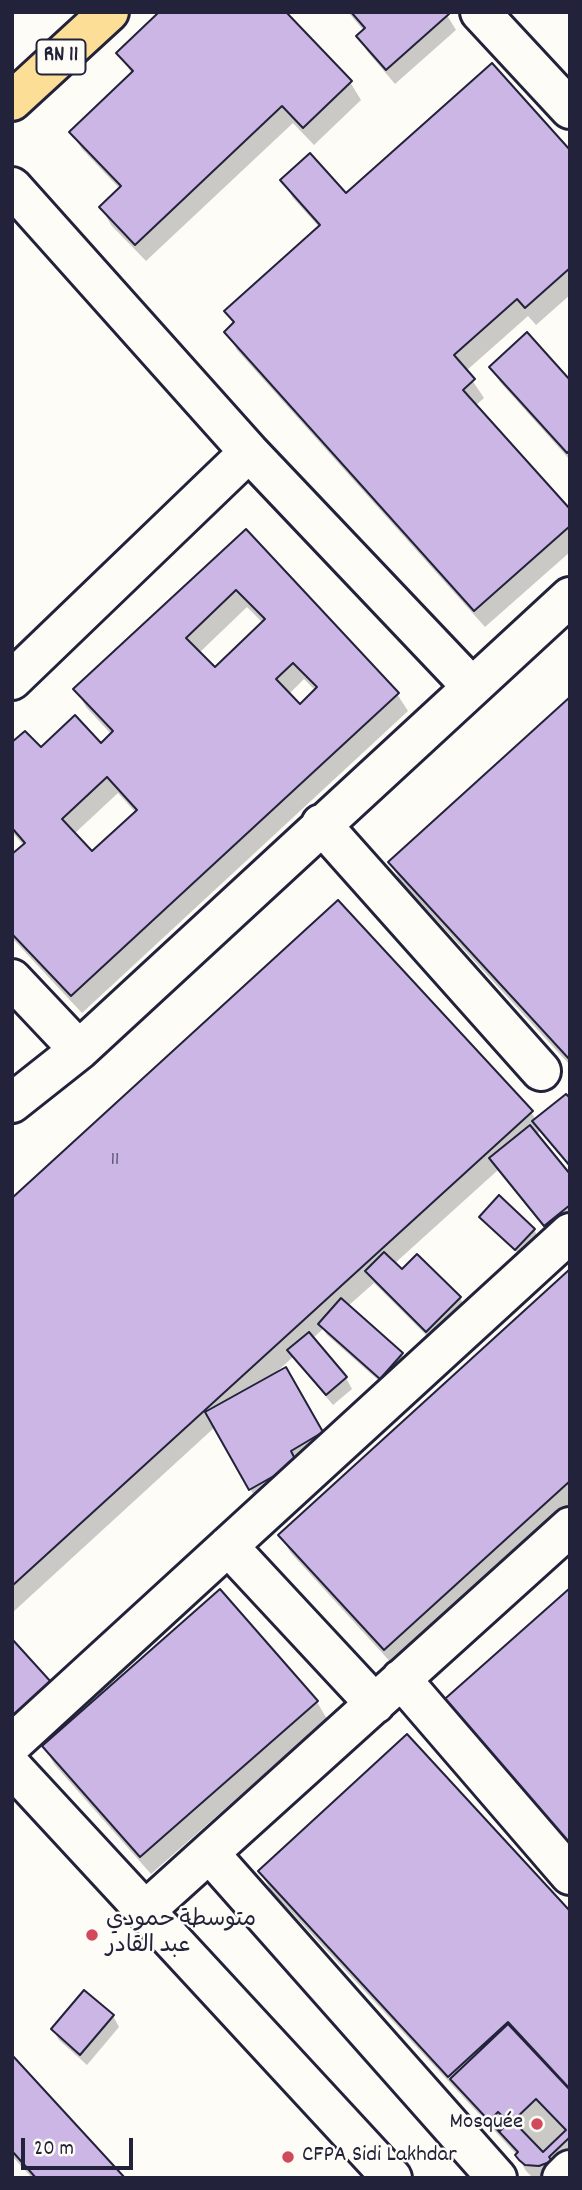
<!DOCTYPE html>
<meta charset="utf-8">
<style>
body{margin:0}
#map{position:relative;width:582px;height:2190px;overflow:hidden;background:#fdfcf7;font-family:Dekko,sans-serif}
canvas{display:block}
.frame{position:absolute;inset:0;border:14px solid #22223b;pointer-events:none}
.scale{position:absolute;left:21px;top:2138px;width:112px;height:32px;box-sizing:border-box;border:4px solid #22223b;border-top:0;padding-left:9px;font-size:21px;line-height:24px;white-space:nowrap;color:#22223b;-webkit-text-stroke:5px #fdfcf7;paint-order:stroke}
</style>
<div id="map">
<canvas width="582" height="2190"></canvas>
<div class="frame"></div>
<div class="scale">20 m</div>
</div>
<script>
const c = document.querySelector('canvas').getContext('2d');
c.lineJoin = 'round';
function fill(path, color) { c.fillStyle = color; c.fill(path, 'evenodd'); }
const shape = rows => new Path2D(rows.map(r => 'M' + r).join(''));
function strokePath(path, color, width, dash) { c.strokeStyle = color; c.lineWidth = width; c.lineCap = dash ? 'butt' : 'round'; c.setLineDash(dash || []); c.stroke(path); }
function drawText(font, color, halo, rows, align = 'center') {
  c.font = font + ' Dekko,"Playpen Sans Arabic",sans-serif'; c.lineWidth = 5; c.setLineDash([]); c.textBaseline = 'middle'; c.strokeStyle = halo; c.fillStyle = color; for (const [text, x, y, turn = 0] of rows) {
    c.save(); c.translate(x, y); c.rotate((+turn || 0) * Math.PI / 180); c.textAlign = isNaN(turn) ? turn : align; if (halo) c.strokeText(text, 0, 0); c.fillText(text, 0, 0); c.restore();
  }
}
fill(shape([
 [348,12,445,12,456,30,395,84,367,51,358,36,364,31],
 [119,53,350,82,361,100,314,145,293,123,146,261,111,225,101,207,120,189,82,149,71,132,132,74],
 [570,153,570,295,536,325,528,316,466,371,484,398,475,406,570,511,570,552,485,627,237,350,227,332,234,324,226,311,320,228,293,198,283,180,346,195],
 [491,367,570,382,570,460,500,382],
 [246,531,397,694,408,711,82,1013,12,938,12,856,24,846,12,832,12,745,41,749,101,746,112,735,86,707,76,689],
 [247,607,263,623,215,670,199,653],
 [304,679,316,691,300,706,288,695],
 [118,793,136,813,92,854,74,834],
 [570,699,570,1065,400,880,390,863],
 [570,1101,570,1167,540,1131,536,1135,570,1177,570,1221,551,1236,498,1170,394,1264,402,1272,460,1298,466,1309,433,1342,374,1283,348,1306,401,1354,408,1365,387,1388,327,1335,323,1329,312,1339,346,1378,352,1389,333,1405,293,1357,273,1375,285,1370,330,1448,259,1504,215,1427,12,1613,12,1200,531,1112,536,1120],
 [481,1217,534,1230,537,1235,519,1254],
 [570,1271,570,1508,395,1667,291,1553,280,1535],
 [317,1702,327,1719,151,1874,54,1764,44,1746],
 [260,1871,570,1914,570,2160,556,2178,533,2178,526,2171,517,2155,270,1889],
 [85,1992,113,2016,119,2027,87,2065,59,2040,53,2030],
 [12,2057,123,2178,32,2178,12,2156]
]), '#0003');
const building = shape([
 [159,12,286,12,352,81,303,128,282,106,135,245,99,207,121,186,69,132,133,71,116,53,159,12],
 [351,12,447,12,449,14,386,70,356,36,365,28,351,12],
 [492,63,570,150,570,268,525,308,517,299,454,355,475,379,463,390,570,509,570,526,474,611,224,332,234,322,224,311,320,225,280,180,310,153,346,193,492,63],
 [527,332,570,380,570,450,567,453,489,367,527,332],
 [246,529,399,693,71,996,12,934,12,854,25,843,12,828,12,742,25,731,41,747,75,715,101,743,113,731,73,689,246,529],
 [236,590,265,619,215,667,186,638,236,590],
 [293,663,317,687,300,704,276,679,293,663],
 [107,777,137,810,92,851,62,819,107,777],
 [570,697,570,1060,388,862,570,697],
 [338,900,533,1111,12,1586,12,1198,338,900],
 [566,1094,570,1098,570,1166,532,1121,566,1094],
 [530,1125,570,1174,570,1205,544,1226,489,1158,530,1125],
 [499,1195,535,1229,515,1250,479,1217,499,1195],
 [384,1252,402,1269,417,1254,461,1297,426,1332,365,1271,384,1252],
 [570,1269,570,1481,384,1650,278,1535,570,1269],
 [341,1298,403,1353,380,1379,318,1324,341,1298],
 [309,1332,347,1377,326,1395,287,1350,309,1332],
 [286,1367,323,1432,291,1451,297,1463,249,1490,205,1412,286,1367],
 [570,1588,570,1854,438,1705,570,1588],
 [220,1589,318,1701,140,1857,42,1746,220,1589],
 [12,1639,51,1682,12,1717,12,1639],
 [407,1734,570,1911,570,2089,508,2022,448,2077,258,1871,407,1734],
 [84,1990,114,2015,80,2055,51,2029,84,1990],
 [508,2024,570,2090,570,2137,549,2157,552,2161,539,2166,525,2165,519,2160,515,2155,518,2152,450,2079,508,2024],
 [12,2055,125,2178,36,2178,12,2151,12,2055],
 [536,2099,566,2130,543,2152,513,2121,536,2099],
 [498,2112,509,2122,500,2131,490,2120,498,2112]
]);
fill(building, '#cbb6e6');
strokePath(building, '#22223b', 2);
const street = shape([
 [480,12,570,109],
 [12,187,249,452,472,687],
 [12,680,249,452],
 [321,824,541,1071],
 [12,979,79,1050],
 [12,1103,79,1050,570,597],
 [228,1546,375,1704],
 [401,1679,570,1875],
 [12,1744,570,1233],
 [12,1767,392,2178],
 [210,1854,497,2178],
 [146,1910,570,1527],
 [562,2178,570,2170]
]);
const primary = shape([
 [12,101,109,12]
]);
strokePath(street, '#22223b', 44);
strokePath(primary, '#22223b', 44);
strokePath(street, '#fdfcf7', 38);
strokePath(primary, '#fcde96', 38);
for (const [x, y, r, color] of [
 [92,1935,7,"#d1495b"],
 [537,2124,7,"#d1495b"],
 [288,2157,7,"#d1495b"]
]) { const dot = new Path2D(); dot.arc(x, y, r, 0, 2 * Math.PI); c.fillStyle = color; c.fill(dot); strokePath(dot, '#fdfcf7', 2.5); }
drawText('19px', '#4c4766', null, [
 ["11",115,1161]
]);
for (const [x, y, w] of [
 [61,57,49]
]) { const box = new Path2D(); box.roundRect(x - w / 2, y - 17.5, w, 35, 5); c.fillStyle = '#fdfcf7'; c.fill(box); strokePath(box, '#22223b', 2); }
drawText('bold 21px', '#22223b', null, [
 ["RN 11",61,57]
]);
drawText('23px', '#22223b', '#fdfcf7', [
 ["متوسطة حمودي",106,1922],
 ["عبد القادر",106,1948],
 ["Mosquée",523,2124,"right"],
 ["CFPA Sidi Lakhdar",302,2157]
], 'left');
</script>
